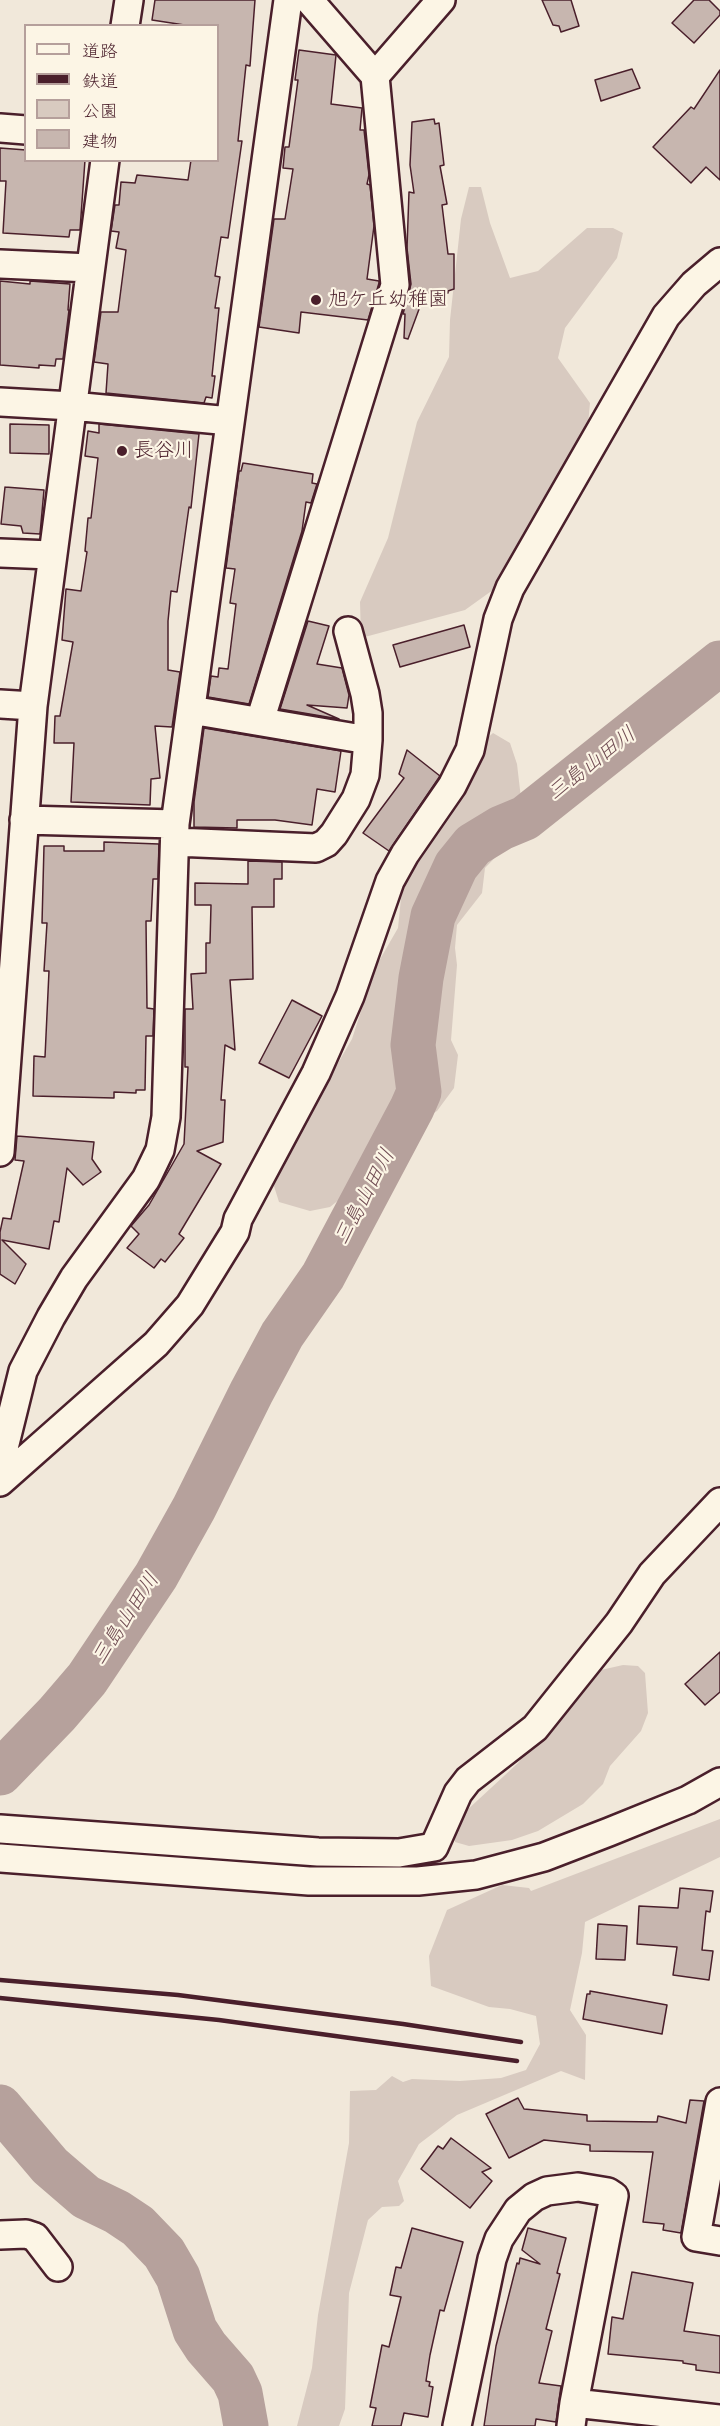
<!DOCTYPE html>
<meta charset="utf-8">
<style>
body{margin:0}
#map{position:relative;width:720px;height:2426px;overflow:hidden;background:#f1e8da;font-family:"Patrick Hand","Klee One",sans-serif}
canvas{display:block}
.legend{position:absolute;left:24px;top:24px;width:195px;height:138px;box-sizing:border-box;background:#fcf5e5;border:2px solid #b59f9b;margin:0;padding:8px 10px;list-style:none;font-size:18px;color:#4a1f2b}
.legend li{display:flex;align-items:center;gap:12px;height:30px}
.legend b{width:30px;border:2px solid #b59f9b}
</style>
<div id="map">
<canvas width="720" height="2426"></canvas>
<ul class="legend">
<li><b style="height:8px;background:#fcf5e5"></b>道路</li>
<li><b style="height:8px;background:#4a1f2b"></b>鉄道</li>
<li><b style="height:16px;background:#d8cac0"></b>公園</li>
<li><b style="height:16px;background:#c7b6af"></b>建物</li>
</ul>
</div>
<script>
const c = document.querySelector('canvas').getContext('2d');
c.lineJoin = 'round';
function fill(path, color) { c.fillStyle = color; c.fill(path, 'evenodd'); }
const shape = rows => new Path2D(rows.map(r => 'M' + r).join(''));
function strokePath(path, color, width, dash) { c.strokeStyle = color; c.lineWidth = width; c.lineCap = dash ? 'butt' : 'round'; c.setLineDash(dash || []); c.stroke(path); }
function drawText(font, color, halo, rows, align = 'center') {
  c.font = font + ' "Patrick Hand","Klee One",sans-serif'; c.lineWidth = 4.5; c.setLineDash([]); c.textBaseline = 'middle'; c.strokeStyle = halo; c.fillStyle = color; for (const [text, x, y, turn = 0] of rows) {
    c.save(); c.translate(x, y); c.rotate((+turn || 0) * Math.PI / 180); c.textAlign = isNaN(turn) ? turn : align; if (halo) c.strokeText(text, 0, 0); c.fillText(text, 0, 0); c.restore();
  }
}
fill(shape([
 [469,187,481,187,490,223,510,278,538,271,587,228,613,228,623,233,617,258,565,328,558,358,590,403,585,457,497,587,465,610,361,638,360,602,388,538,417,422,449,357,450,320,461,219],
 [493,733,510,743,517,764,522,807,515,837,485,868,482,893,457,925,455,948,457,965,451,1040,458,1055,454,1088,437,1111,416,1124,376,1138,370,1151,370,1175,330,1207,310,1211,279,1202,273,1183,295,1137,352,1039,375,968,398,928,401,898,411,865,457,806,469,783,472,762,483,742],
 [623,1665,638,1666,645,1673,648,1713,641,1731,610,1766,603,1784,583,1804,538,1831,512,1840,469,1846,455,1842,453,1834,465,1812,518,1763,577,1691,601,1670],
 [720,1819,720,1857,585,1922,582,1953,570,2010,586,2035,585,2080,561,2071,457,2115,419,2144,398,2181,404,2201,399,2206,382,2207,368,2220,349,2293,345,2409,339,2426,297,2426,312,2368,318,2315,349,2143,350,2091,376,2090,392,2076,403,2082,412,2079,460,2081,501,2078,526,2070,540,2044,536,2016,510,2009,489,2007,431,1986,429,1956,447,1910,502,1885,529,1888,531,1891]
]), '#d8cac0');
strokePath(shape([
 [0,1773,57,1714,87,1679,156,1576,194,1508,252,1391,282,1335,323,1276,412,1108,419,1092,413,1045,421,978,433,916,456,866,473,845,501,828,525,818,720,663],
 [0,2107,50,2166,86,2197,117,2212,138,2226,164,2253,178,2277,195,2330,206,2347,233,2378,240,2393,246,2426]
]), '#b6a19c', 45);
const building = shape([
 [155,0,255,0,250,66,246,65,238,141,242,141,228,238,221,237,215,276,220,277,215,308,219,308,212,376,215,376,212,398,206,397,204,403,106,393,108,364,94,362,101,312,118,312,126,250,116,248,119,232,111,231,115,205,119,205,121,182,135,183,137,175,188,180,191,160,218,160,218,26,191,26,152,20,155,0],
 [542,0,571,0,579,26,561,32,559,26,553,25,542,0],
 [694,0,709,0,720,11,720,15,694,43,672,23,694,0],
 [299,50,336,55,331,104,362,108,360,130,364,130,369,175,367,184,370,185,374,226,367,279,379,281,379,283,368,320,301,312,299,333,259,327,274,219,285,219,293,169,283,168,285,147,289,147,298,80,295,80,299,50],
 [632,69,640,88,601,101,595,80,632,69],
 [720,70,720,180,706,167,691,183,653,147,691,107,694,109,720,70],
 [434,119,435,124,439,123,444,165,440,166,447,204,442,205,448,254,454,254,454,289,448,291,448,293,425,293,408,339,404,338,405,314,403,314,411,284,407,248,409,192,414,193,410,165,412,122,434,119],
 [0,148,26,150,26,160,85,160,80,230,70,230,69,237,3,233,6,181,0,181,0,148],
 [0,281,30,284,30,281,70,284,68,310,69,310,63,359,56,359,55,366,39,365,39,368,0,365,0,281],
 [10,424,49,425,49,454,10,453,10,424],
 [99,424,199,434,191,508,189,507,177,592,171,591,168,621,168,670,180,672,172,727,155,726,160,778,151,779,150,805,71,802,74,743,54,743,55,716,60,716,73,642,62,640,66,589,81,591,87,552,85,551,88,518,91,518,98,458,85,456,88,431,99,433,99,424],
 [243,463,313,474,312,483,317,484,311,503,306,502,302,531,249,704,208,697,211,676,218,677,219,668,228,669,236,604,230,603,235,569,226,568,239,471,241,471,243,463],
 [5,487,44,490,40,534,23,533,21,526,1,524,5,487],
 [308,621,329,626,317,664,342,668,349,695,347,708,307,705,339,719,280,709,308,621],
 [464,625,470,647,400,667,393,645,464,625],
 [204,728,341,751,335,792,317,789,312,825,275,820,237,820,237,828,194,827,194,802,204,728],
 [407,750,440,776,389,851,363,833,404,778,399,774,407,750],
 [104,842,159,844,158,879,153,879,151,921,146,921,147,1008,154,1009,153,1036,146,1036,145,1090,136,1090,136,1093,114,1092,114,1098,33,1096,34,1056,45,1057,49,971,44,971,47,923,42,923,44,846,64,846,64,851,104,851,104,842],
 [248,861,282,862,282,879,274,879,274,907,252,907,253,979,230,980,235,1050,225,1045,221,1100,225,1100,223,1142,197,1151,221,1164,179,1234,184,1238,165,1262,161,1259,154,1268,127,1248,139,1234,131,1226,149,1205,184,1144,188,1067,185,1067,185,1009,193,1009,191,974,206,973,206,943,210,943,211,905,195,905,195,883,248,884,248,861],
 [292,1000,322,1016,289,1078,259,1063,292,1000],
 [17,1136,94,1142,92,1159,101,1172,83,1185,67,1168,59,1222,54,1221,49,1249,2,1240,26,1264,15,1284,0,1274,0,1232,3,1218,11,1219,24,1161,15,1160,17,1136],
 [720,1652,720,1692,705,1705,685,1684,720,1652],
 [680,1888,713,1891,710,1912,706,1911,702,1950,713,1951,709,1980,673,1975,677,1947,637,1944,639,1906,678,1908,680,1888],
 [598,1924,627,1926,625,1960,596,1959,598,1924],
 [590,1991,667,2005,662,2034,583,2019,587,1994,590,1994,590,1991],
 [518,2098,524,2109,587,2115,587,2121,657,2122,658,2116,686,2123,690,2100,704,2101,681,2233,663,2230,664,2224,643,2222,653,2152,590,2151,590,2145,544,2140,509,2158,486,2114,518,2098],
 [451,2138,491,2168,482,2172,492,2181,470,2208,421,2169,438,2146,443,2149,451,2138],
 [412,2228,463,2242,444,2311,440,2310,430,2355,426,2381,430,2382,429,2386,433,2387,428,2417,404,2413,401,2426,372,2426,376,2408,370,2407,382,2345,389,2347,401,2297,390,2295,396,2267,401,2268,412,2228],
 [528,2228,566,2238,557,2273,560,2274,546,2329,552,2331,539,2383,561,2386,556,2422,536,2419,535,2426,484,2426,496,2346,517,2263,519,2264,520,2258,540,2264,522,2250,528,2228],
 [632,2272,693,2283,684,2331,720,2336,720,2373,696,2370,696,2365,683,2363,683,2361,608,2354,612,2317,623,2319,632,2272]
]);
fill(building, '#c7b6af');
strokePath(building, '#4a1f2b', 1.5);
const minor = shape([
 [309,0,375,76,441,0],
 [125,26,129,0],
 [0,128,26,130],
 [0,264,90,268],
 [0,402,72,406,230,421],
 [0,553,51,555],
 [0,704,33,706],
 [191,710,368,740],
 [260,721,395,285,375,76],
 [24,820,175,824],
 [175,842,316,848,326,843,334,834,356,799,365,775,368,740,368,713,365,694,348,631],
 [0,1152,33,706,105,160],
 [0,1464,23,1371,51,1317,74,1278,146,1179,160,1150,166,1117,175,824,288,0],
 [0,1482,156,1344,190,1305,235,1232,238,1219,316,1073,350,996,390,881,405,854,452,786,470,750,498,619,510,588,666,316,694,284,720,262],
 [0,1829,318,1852,399,1853,434,1847,458,1793,468,1780,535,1728,619,1623,652,1574,720,1502],
 [0,1858,309,1881,418,1881,476,1875,544,1857,609,1832,688,1800,720,1782],
 [720,2102,696,2237,720,2241],
 [0,2235,26,2234,35,2237,58,2267],
 [574,2403,720,2419],
 [457,2426,492,2259,499,2239,518,2210,534,2197,547,2191,578,2187,608,2192,614,2196,574,2403,571,2426]
]);
strokePath(minor, '#4a1f2b', 32);
strokePath(minor, '#fcf5e5', 27);
strokePath(shape([
 [0,1980,178,1995,403,2024,521,2042],
 [0,1998,219,2020,517,2061]
]), '#4a1f2b', 4.5);
for (const [x, y, r, color] of [
 [316,300,6,"#4a1f2b"],
 [122,451,6,"#4a1f2b"]
]) { const dot = new Path2D(); dot.arc(x, y, r, 0, 2 * Math.PI); c.fillStyle = color; c.fill(dot); strokePath(dot, '#fcf5e5', 2); }
drawText('20px', '#4a1f2b', '#fcf5e5', [
 ["旭ケ丘幼稚園",328,300],
 ["長谷川",134,451]
], 'left');
drawText('italic 21px', '#704c53', '#fcf5e5', [
 ["三島山田川",592,764,-38],
 ["三島山田川",365,1197,-62],
 ["三島山田川",126,1619,-57]
]);
</script>
